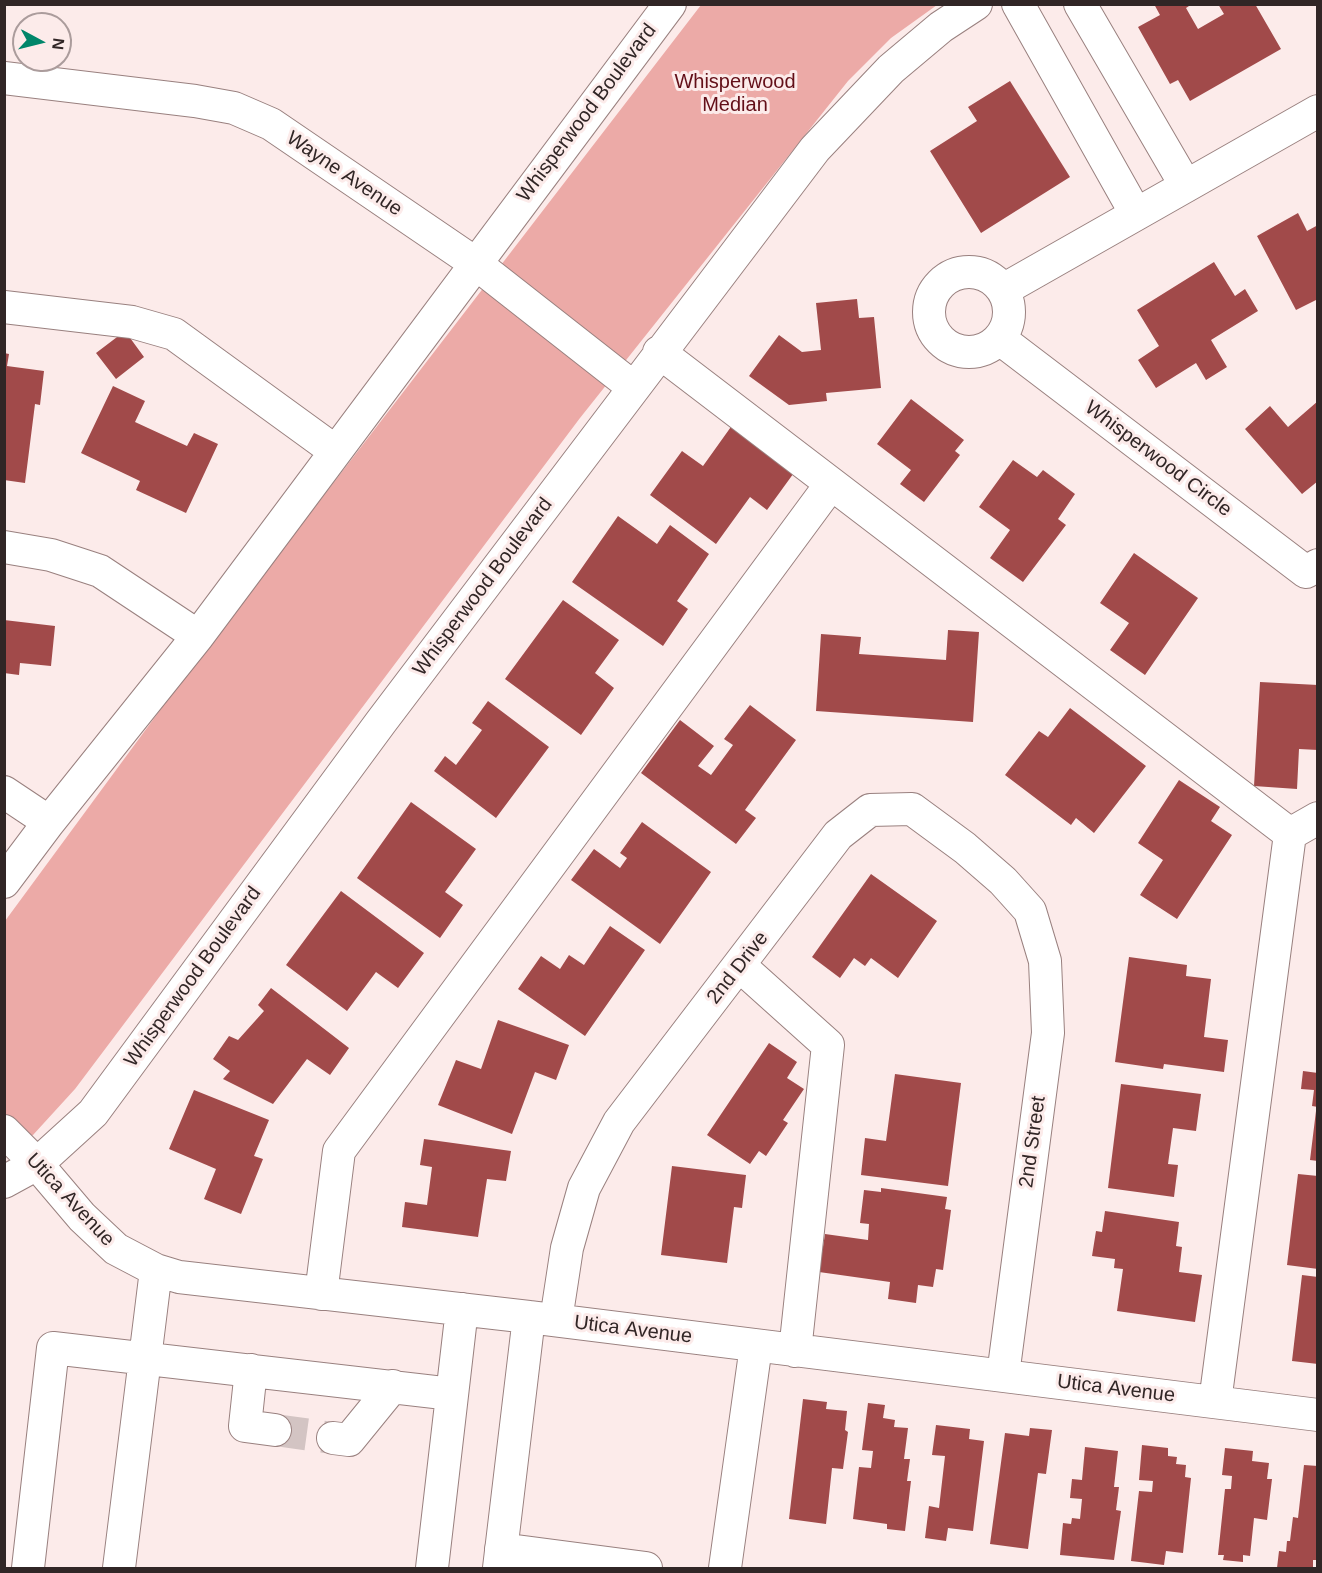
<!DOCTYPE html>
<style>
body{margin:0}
#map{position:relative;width:1322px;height:1573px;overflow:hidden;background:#fcebea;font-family:Helvetica,sans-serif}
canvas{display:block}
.frame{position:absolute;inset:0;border:6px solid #312626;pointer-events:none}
.north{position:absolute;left:12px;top:12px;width:60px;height:60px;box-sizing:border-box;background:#fcebea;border:2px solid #ab9c9c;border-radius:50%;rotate:97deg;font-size:16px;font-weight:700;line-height:24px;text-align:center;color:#312626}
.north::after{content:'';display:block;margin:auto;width:21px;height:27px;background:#00866a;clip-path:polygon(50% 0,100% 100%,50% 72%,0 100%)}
</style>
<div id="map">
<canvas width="1322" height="1573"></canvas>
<div class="frame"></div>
<div class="north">N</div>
</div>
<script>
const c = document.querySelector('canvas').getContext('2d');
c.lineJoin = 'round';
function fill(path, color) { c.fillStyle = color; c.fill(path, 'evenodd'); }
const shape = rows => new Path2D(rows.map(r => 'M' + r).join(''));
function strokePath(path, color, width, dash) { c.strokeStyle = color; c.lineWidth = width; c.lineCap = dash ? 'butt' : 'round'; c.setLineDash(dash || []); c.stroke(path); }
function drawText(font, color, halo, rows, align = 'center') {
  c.font = font + ' Helvetica,sans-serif'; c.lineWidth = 6; c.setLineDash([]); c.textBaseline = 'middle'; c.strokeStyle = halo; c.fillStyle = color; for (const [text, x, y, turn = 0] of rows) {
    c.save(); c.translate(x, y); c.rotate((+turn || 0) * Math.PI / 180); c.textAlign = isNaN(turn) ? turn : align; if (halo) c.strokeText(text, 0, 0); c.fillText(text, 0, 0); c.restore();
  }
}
fill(shape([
 [701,5,937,5,891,38,848,81,580,418,75,1089,33,1135,5,1154,5,921,191,668]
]), '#ecaaa7');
fill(shape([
 [1154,4,1192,4,1186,8,1198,29,1224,14,1218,4,1255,4,1281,49,1190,101,1178,80,1170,84,1138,27,1160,15],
 [1010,81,1070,177,981,233,930,151,977,121,968,107],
 [1298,213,1307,231,1318,225,1318,299,1296,310,1257,236],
 [1214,262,1235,296,1245,289,1258,311,1211,340,1227,367,1206,380,1196,363,1156,388,1138,360,1159,346,1137,310],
 [857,299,859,318,874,317,881,388,826,393,827,401,789,405,749,376,779,335,802,352,821,350,816,303],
 [125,331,144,357,116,379,96,353],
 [4,353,9,354,7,366,44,371,40,405,35,404,25,483,4,480],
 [113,386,145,401,135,422,187,446,194,433,218,444,186,513,136,490,140,481,81,453],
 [911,399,964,440,955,451,960,455,924,502,900,484,911,470,877,444],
 [1318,401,1318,481,1302,494,1245,429,1270,406,1288,427],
 [733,424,796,470,767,510,750,497,716,544,650,495,682,451,703,466],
 [1013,460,1037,477,1043,470,1075,494,1058,519,1066,525,1023,582,990,558,1010,530,979,507],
 [618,516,657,544,670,525,709,554,677,601,688,609,663,646,572,582],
 [1134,553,1198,598,1145,675,1110,650,1129,623,1100,603],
 [563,600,619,640,595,673,614,688,581,735,505,679],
 [4,620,55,626,51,666,20,663,19,675,4,673],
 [948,630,979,632,973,722,816,711,821,634,861,637,859,654,946,660],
 [1260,682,1318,685,1318,750,1299,749,1297,789,1254,786],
 [488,701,549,747,496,818,434,771,445,756,456,765,482,730,472,723],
 [750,705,796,740,745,810,756,818,736,844,641,773,680,720,714,746,698,766,711,775,733,745,724,739],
 [1070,708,1146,766,1094,833,1076,818,1071,825,1005,775,1039,731,1048,737],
 [1179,780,1220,807,1211,821,1232,835,1177,919,1140,895,1163,860,1138,843],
 [411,802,476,849,445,892,463,905,440,938,357,878],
 [642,822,711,872,660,944,571,880,594,849,620,868,627,858,620,853],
 [871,874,937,921,898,978,871,958,865,966,854,958,840,978,812,957],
 [341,891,424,953,398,988,376,972,347,1011,286,965],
 [610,926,645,950,585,1036,518,989,541,956,560,969,569,955,584,965],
 [1129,957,1187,965,1186,976,1211,979,1204,1037,1228,1040,1224,1072,1164,1064,1163,1069,1115,1062],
 [271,988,349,1048,330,1075,307,1059,273,1104,223,1079,230,1071,213,1059,229,1036,238,1040,264,1011,258,1005],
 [498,1020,569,1045,556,1080,535,1072,512,1134,438,1105,456,1060,481,1069],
 [769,1043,797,1062,787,1078,804,1089,783,1120,788,1123,766,1156,759,1151,750,1164,707,1135],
 [1303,1071,1318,1073,1318,1107,1312,1106,1314,1090,1301,1089],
 [895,1074,961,1083,948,1186,861,1175,865,1138,886,1141],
 [1121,1084,1201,1094,1196,1131,1173,1128,1168,1164,1178,1165,1174,1197,1108,1188],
 [194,1090,269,1120,254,1156,263,1159,241,1214,204,1199,216,1169,169,1149],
 [1316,1111,1318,1111,1318,1161,1310,1160],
 [424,1139,511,1151,506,1181,487,1179,478,1237,402,1227,405,1202,427,1205,432,1167,420,1165],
 [672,1166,746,1175,742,1208,734,1207,727,1263,661,1255],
 [1298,1174,1318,1176,1318,1269,1287,1265],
 [881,1188,947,1197,945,1209,951,1210,943,1270,936,1269,933,1287,918,1285,916,1303,888,1299,890,1282,819,1272,825,1234,868,1240,869,1224,860,1223,864,1190,881,1192],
 [1105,1211,1179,1222,1176,1246,1182,1247,1179,1272,1202,1275,1195,1322,1117,1311,1123,1269,1114,1268,1115,1259,1092,1256,1096,1231,1102,1232],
 [1302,1275,1318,1277,1318,1364,1292,1361],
 [803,1399,827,1402,826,1409,847,1411,845,1430,848,1432,843,1469,832,1468,826,1524,789,1519],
 [868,1403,885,1405,883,1418,895,1420,894,1427,908,1428,904,1459,910,1459,907,1481,911,1481,905,1531,887,1529,887,1524,853,1519,859,1467,871,1468,873,1451,862,1450],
 [936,1425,970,1429,969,1439,984,1441,973,1531,948,1528,946,1541,925,1538,929,1506,939,1508,945,1456,932,1455],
 [1030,1428,1052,1430,1046,1474,1038,1473,1028,1549,990,1544,1005,1433,1029,1436],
 [1142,1445,1168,1448,1168,1456,1177,1457,1176,1464,1186,1465,1185,1477,1191,1478,1183,1553,1166,1551,1164,1565,1131,1561,1139,1491,1152,1492,1153,1481,1139,1480],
 [1085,1447,1118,1451,1114,1487,1119,1487,1116,1510,1121,1511,1114,1560,1060,1555,1063,1523,1071,1524,1072,1518,1080,1519,1082,1499,1070,1498,1072,1479,1082,1480],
 [1225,1448,1253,1451,1252,1461,1269,1463,1267,1479,1272,1479,1267,1520,1254,1518,1250,1556,1243,1555,1243,1562,1223,1560,1224,1555,1218,1555,1225,1489,1231,1489,1232,1476,1222,1475],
 [1304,1465,1318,1466,1318,1560,1313,1560,1313,1568,1277,1568,1279,1551,1286,1552,1287,1541,1290,1541,1293,1517,1298,1518]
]), '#a14a4a');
strokePath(shape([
 [275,1430,333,1438]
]), '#d3c4c3', 32, [32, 16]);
const minor = shape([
 [1018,4,1136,214],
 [1080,4,1186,186],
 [4,78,195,101,234,108,271,124,475,263,633,387],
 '929 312a40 40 0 1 1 80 0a40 40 0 1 1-80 0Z',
 [1003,290,1318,111],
 [4,307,132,322,174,334,335,451],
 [1000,339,1306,572,1318,565],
 [659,352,1290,834],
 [4,547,51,555,100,571,198,636],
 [4,792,49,822],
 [1290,834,1318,818],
 [4,882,49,822,198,636,670,4],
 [740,966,828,1045,795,1351],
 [4,1131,37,1164,82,1217,116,1249,156,1270,179,1277,529,1317,1318,1415],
 [4,1182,37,1164,93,1113,381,722,815,149,891,69,941,27,976,4],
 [321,1294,339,1151,831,484],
 [556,1320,567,1248,584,1188,619,1122,838,835,870,810,912,809,965,848,1003,881,1030,911,1045,961,1048,1033,1003,1375],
 [251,1370,245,1426,275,1430],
 [1215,1402,1290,834],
 [333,1438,349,1440,393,1386],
 [501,1549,646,1568],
 [28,1568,53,1348,452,1394],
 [119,1568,156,1270],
 [432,1568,462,1309],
 [499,1568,529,1317],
 [725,1568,756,1346]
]);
strokePath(minor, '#99807f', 34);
strokePath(minor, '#fff', 32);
drawText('20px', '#630f18', '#fcebea', [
 ["Whisperwood",735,82],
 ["Median",735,105]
]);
drawText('20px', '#312626', '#fcebea', [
 ["Whisperwood Boulevard",587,113,-53],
 ["Wayne Avenue",344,174,34],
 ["Whisperwood Circle",1158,459,37],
 ["Whisperwood Boulevard",483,587,-53],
 ["2nd Drive",738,968,-52],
 ["Whisperwood Boulevard",193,977,-54],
 ["2nd Street",1033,1142,-82],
 ["Utica Avenue",70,1200,47],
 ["Utica Avenue",633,1330,7],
 ["Utica Avenue",1116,1389,7]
]);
</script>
